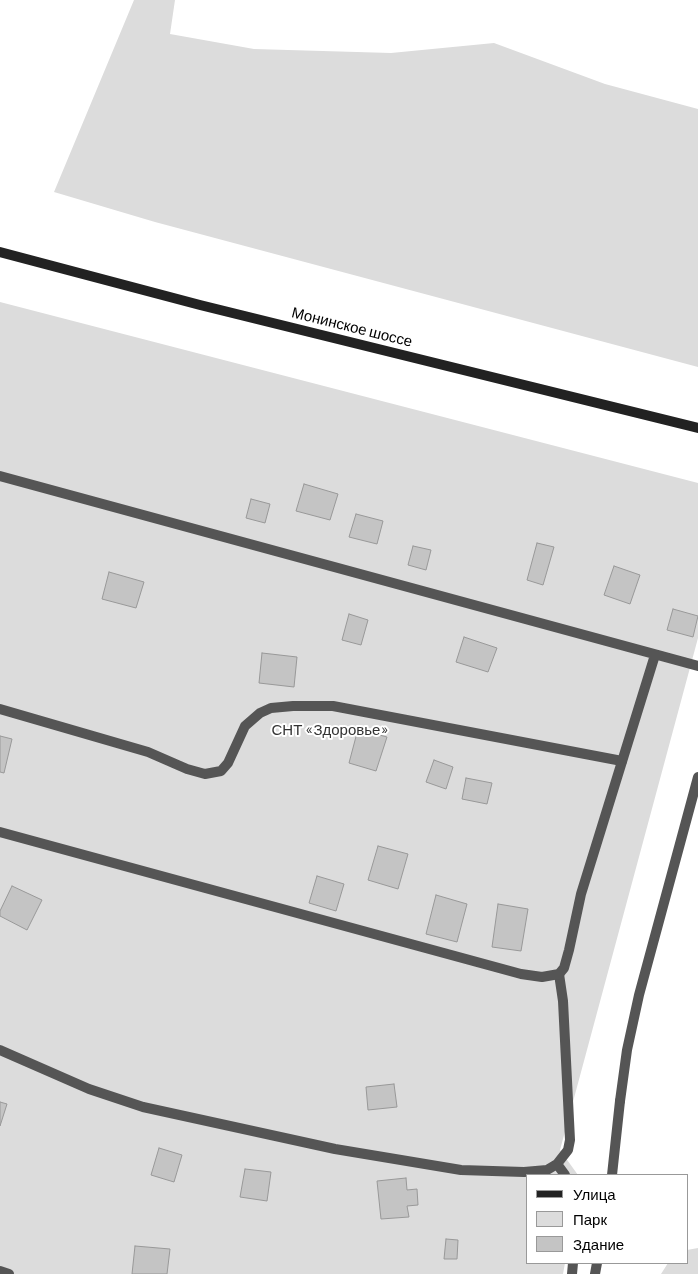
<!DOCTYPE html>
<meta charset="utf-8">
<style>
body{margin:0}
#map{position:relative;width:698px;height:1274px;overflow:hidden;background:#fff;font-family:Barlow,sans-serif}
canvas{display:block}
.legend{position:absolute;left:526px;top:1174px;width:162px;height:90px;box-sizing:border-box;background:#fff;border:1px solid #999;margin:0;padding:6px 9px;list-style:none;font-size:15px;color:#000}
.legend li{display:flex;align-items:center;gap:10px;height:25px}
.legend b{width:25px;border:1px solid #999}
</style>
<div id="map">
<canvas width="698" height="1274"></canvas>
<ul class="legend">
<li><b style="height:6px;background:#222"></b>Улица</li>
<li><b style="height:14px;background:#dcdcdc"></b>Парк</li>
<li><b style="height:14px;background:#c4c4c4"></b>Здание</li>
</ul>
</div>
<script>
const c = document.querySelector('canvas').getContext('2d');
c.lineJoin = 'round';
function fill(path, color) { c.fillStyle = color; c.fill(path, 'evenodd'); }
const shape = rows => new Path2D(rows.map(r => 'M' + r).join(''));
function strokePath(path, color, width, dash) { c.strokeStyle = color; c.lineWidth = width; c.lineCap = dash ? 'butt' : 'round'; c.setLineDash(dash || []); c.stroke(path); }
function drawText(font, color, halo, rows, align = 'center') {
  c.font = font + ' Barlow,sans-serif'; c.lineWidth = 4; c.setLineDash([]); c.textBaseline = 'middle'; c.strokeStyle = halo; c.fillStyle = color; for (const [text, x, y, turn = 0] of rows) {
    c.save(); c.translate(x, y); c.rotate((+turn || 0) * Math.PI / 180); c.textAlign = isNaN(turn) ? turn : align; if (halo) c.strokeText(text, 0, 0); c.fillText(text, 0, 0); c.restore();
  }
}
fill(shape([
 [134,0,175,0,170,34,254,49,391,53,494,43,605,84,698,109,698,367,155,222,54,192],
 [0,302,698,483,698,638,560,1150,578,1175,527,1175,527,1263,565,1263,563,1274,0,1274],
 [698,1248,698,1274,661,1274,668,1263,687,1263,687,1250]
]), '#dcdcdc');
const building = shape([
 [304,484,338,494,330,520,296,511,304,484],
 [251,499,270,504,265,523,246,518,251,499],
 [356,514,383,521,377,544,349,537,356,514],
 [537,543,554,547,543,585,527,580,537,543],
 [413,546,431,550,426,570,408,565,413,546],
 [614,566,640,575,630,604,604,595,614,566],
 [109,572,144,582,136,608,102,599,109,572],
 [673,609,698,616,693,637,667,630,673,609],
 [349,614,368,620,361,645,342,640,349,614],
 [464,637,497,648,488,672,456,662,464,637],
 [262,653,297,657,294,687,259,683,262,653],
 [358,729,387,737,376,771,349,763,358,729],
 [0,736,12,739,4,773,0,772,0,736],
 [434,760,453,767,446,789,426,782,434,760],
 [466,778,492,783,487,804,462,799,466,778],
 [378,846,408,854,398,889,368,880,378,846],
 [317,876,344,884,336,911,309,903,317,876],
 [12,886,42,900,27,930,0,916,0,911,12,886],
 [436,895,467,904,457,942,426,934,436,895],
 [498,904,528,909,521,951,492,947,498,904],
 [394,1084,397,1107,368,1110,366,1087,394,1084],
 [0,1102,7,1104,0,1126,0,1102],
 [159,1148,182,1155,174,1182,151,1175,159,1148],
 [245,1169,271,1172,267,1201,240,1197,245,1169],
 [406,1178,407,1190,417,1189,418,1205,407,1206,409,1217,381,1219,377,1181,406,1178],
 [446,1239,458,1240,457,1259,444,1259,446,1239],
 [135,1246,170,1249,167,1274,132,1274,135,1246]
]);
fill(building, '#c4c4c4');
strokePath(building, '#999', 1);
strokePath(shape([
 [0,709,148,752,187,769,205,774,221,771,228,763,245,726,260,713,271,708,293,706,333,706,622,761],
 [0,1050,89,1089,143,1107,335,1149,461,1170,524,1172,547,1170,557,1164,568,1150,570,1140,563,1001,559,974],
 [557,1164,565,1175],
 [612,1175,620,1101],
 [0,1271,9,1274],
 [572,1274,573,1263],
 [595,1274,597,1263]
]), '#555', 10);
strokePath(shape([
 [0,476,698,666],
 [0,832,521,974,542,977,559,974,564,968,569,950,581,894,655,655],
 [620,1101,627,1050,639,995,698,777]
]), '#555', 10);
strokePath(shape([
 [0,252,200,305,698,428]
]), '#222', 10);
drawText('15px', '#000', '#fff', [
 ["Монинское шоссе",352,327,14]
]);
drawText('15px', '#333', '#fff', [
 ["СНТ «Здоровье»",330,730]
]);
</script>
